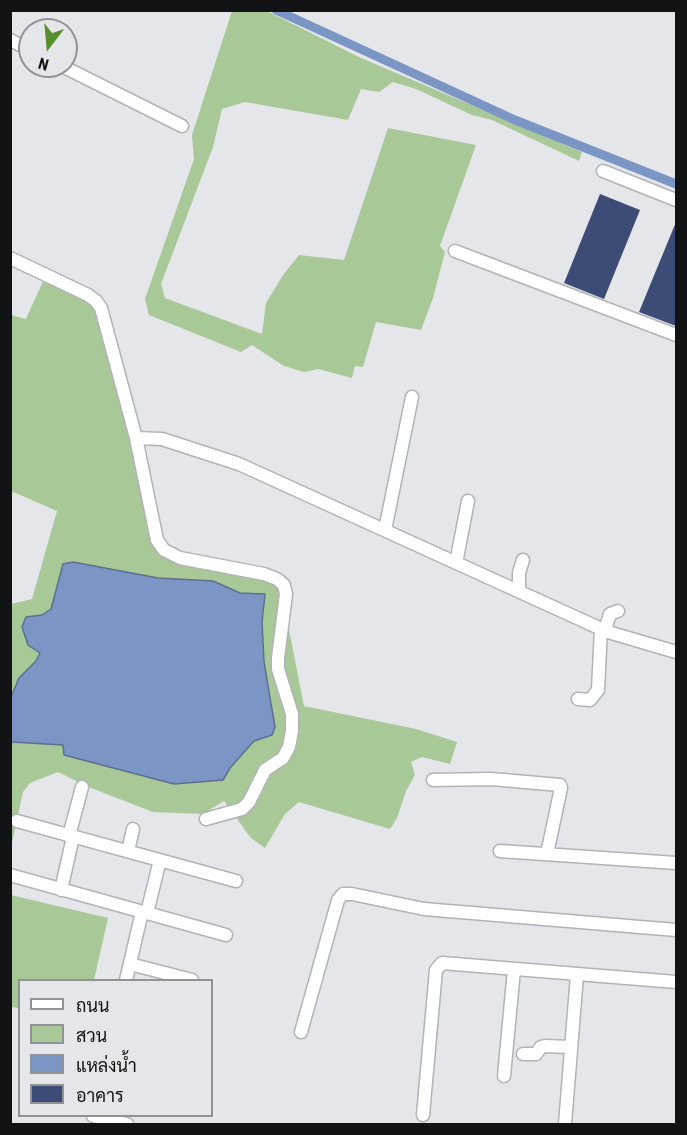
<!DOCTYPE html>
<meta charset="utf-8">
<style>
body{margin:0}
#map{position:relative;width:687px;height:1135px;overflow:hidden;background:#e5e6e9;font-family:"Roboto Condensed",Sarabun,sans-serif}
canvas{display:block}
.frame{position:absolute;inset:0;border:12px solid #121314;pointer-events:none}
.legend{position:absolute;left:18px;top:979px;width:195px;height:138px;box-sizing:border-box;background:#e5e6e9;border:2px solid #919294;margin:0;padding:8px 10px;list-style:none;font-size:18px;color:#121314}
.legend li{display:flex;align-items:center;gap:12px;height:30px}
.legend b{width:30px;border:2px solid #919294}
.north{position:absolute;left:18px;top:18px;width:60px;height:60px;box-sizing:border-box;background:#e5e6e9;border:2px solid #919294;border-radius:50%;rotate:196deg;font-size:16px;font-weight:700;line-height:24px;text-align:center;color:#121314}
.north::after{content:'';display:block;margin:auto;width:21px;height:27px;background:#568f2c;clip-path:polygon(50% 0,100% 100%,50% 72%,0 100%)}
</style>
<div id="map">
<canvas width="687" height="1135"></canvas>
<div class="frame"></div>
<ul class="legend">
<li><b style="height:8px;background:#fff"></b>ถนน</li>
<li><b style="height:16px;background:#a8c897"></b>สวน</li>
<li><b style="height:16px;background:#7b96c5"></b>แหล่งน้ำ</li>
<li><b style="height:16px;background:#3d4b77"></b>อาคาร</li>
</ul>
<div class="north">N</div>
</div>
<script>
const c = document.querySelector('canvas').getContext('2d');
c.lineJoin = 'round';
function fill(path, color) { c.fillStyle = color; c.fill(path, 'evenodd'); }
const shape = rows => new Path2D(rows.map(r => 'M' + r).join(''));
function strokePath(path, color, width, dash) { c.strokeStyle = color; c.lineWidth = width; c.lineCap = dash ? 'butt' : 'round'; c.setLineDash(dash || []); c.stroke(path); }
fill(shape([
 [232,11,267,11,361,58,582,152,579,161,492,120,472,115,416,89,393,82,379,92,361,89,348,120,245,102,222,109,213,147,161,284,165,298,262,334,266,303,283,275,299,255,344,260,388,128,476,145,440,246,445,252,433,298,421,330,376,322,363,367,355,366,352,378,318,369,304,372,284,366,252,345,241,352,149,315,145,299,194,159,192,135],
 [44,279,85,299,95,309,168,558,262,577,281,589,304,706,416,729,457,742,450,764,422,757,411,762,415,775,406,791,397,818,390,829,299,802,285,814,265,848,251,838,224,801,203,814,153,812,86,786,58,772,30,783,23,792,11,847,11,742,64,745,223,780,230,768,254,741,272,735,272,704,264,662,262,622,265,594,240,593,213,581,158,578,63,564,51,609,42,615,41,652,36,661,19,678,11,697,11,604,32,599,57,511,11,491,11,315,26,319],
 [11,895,108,918,94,980,20,980,19,1008,11,1007]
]), '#a8c897');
const water = shape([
 [73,562,158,578,213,581,240,593,265,594,262,622,264,662,275,727,272,735,254,741,230,768,223,780,174,784,64,755,63,745,11,742,11,697,19,678,36,661,40,653,28,645,22,627,26,617,42,615,51,609,63,564,73,562]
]);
fill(water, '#7b96c5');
strokePath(water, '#5c6f90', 1.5);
strokePath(shape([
 [276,10,515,120,676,184]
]), '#7b96c5', 9);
fill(shape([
 [600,194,640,210,604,299,564,283],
 [676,222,676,326,639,312]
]), '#3d4b77');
const minor = shape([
 [10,40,30,50],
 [62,66,182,126],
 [603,171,676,200],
 [455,251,676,335],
 [10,258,88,295,96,301,101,308,136,438,157,540,164,550,180,558,264,574,277,579,284,585,286,594,278,658,278,669,292,714,292,731,289,747,283,758,265,770,249,802,242,809,206,819],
 [136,438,162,439,239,464,608,632,676,652],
 [385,530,412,397],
 [456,563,468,501],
 [519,591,519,573,523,560],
 [605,630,610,614,618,611],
 [578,699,590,700,598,690,601,628],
 [433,780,491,779,560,785,561,788,547,854],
 [17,821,236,881],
 [69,836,82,787],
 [128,851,133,829],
 [500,851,676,863],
 [10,875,226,935],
 [61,890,73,837],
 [147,913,160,860],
 [130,964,192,980],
 [126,980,142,912],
 [301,1032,338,900,343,894,352,894,424,909,676,930],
 [523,1054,536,1054,541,1047,545,1046,571,1047],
 [504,1076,514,970],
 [423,1115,436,970,442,963,676,982],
 [93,1116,127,1124],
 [565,1124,577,975]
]);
strokePath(minor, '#b1b3b6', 15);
strokePath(minor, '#fff', 12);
</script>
